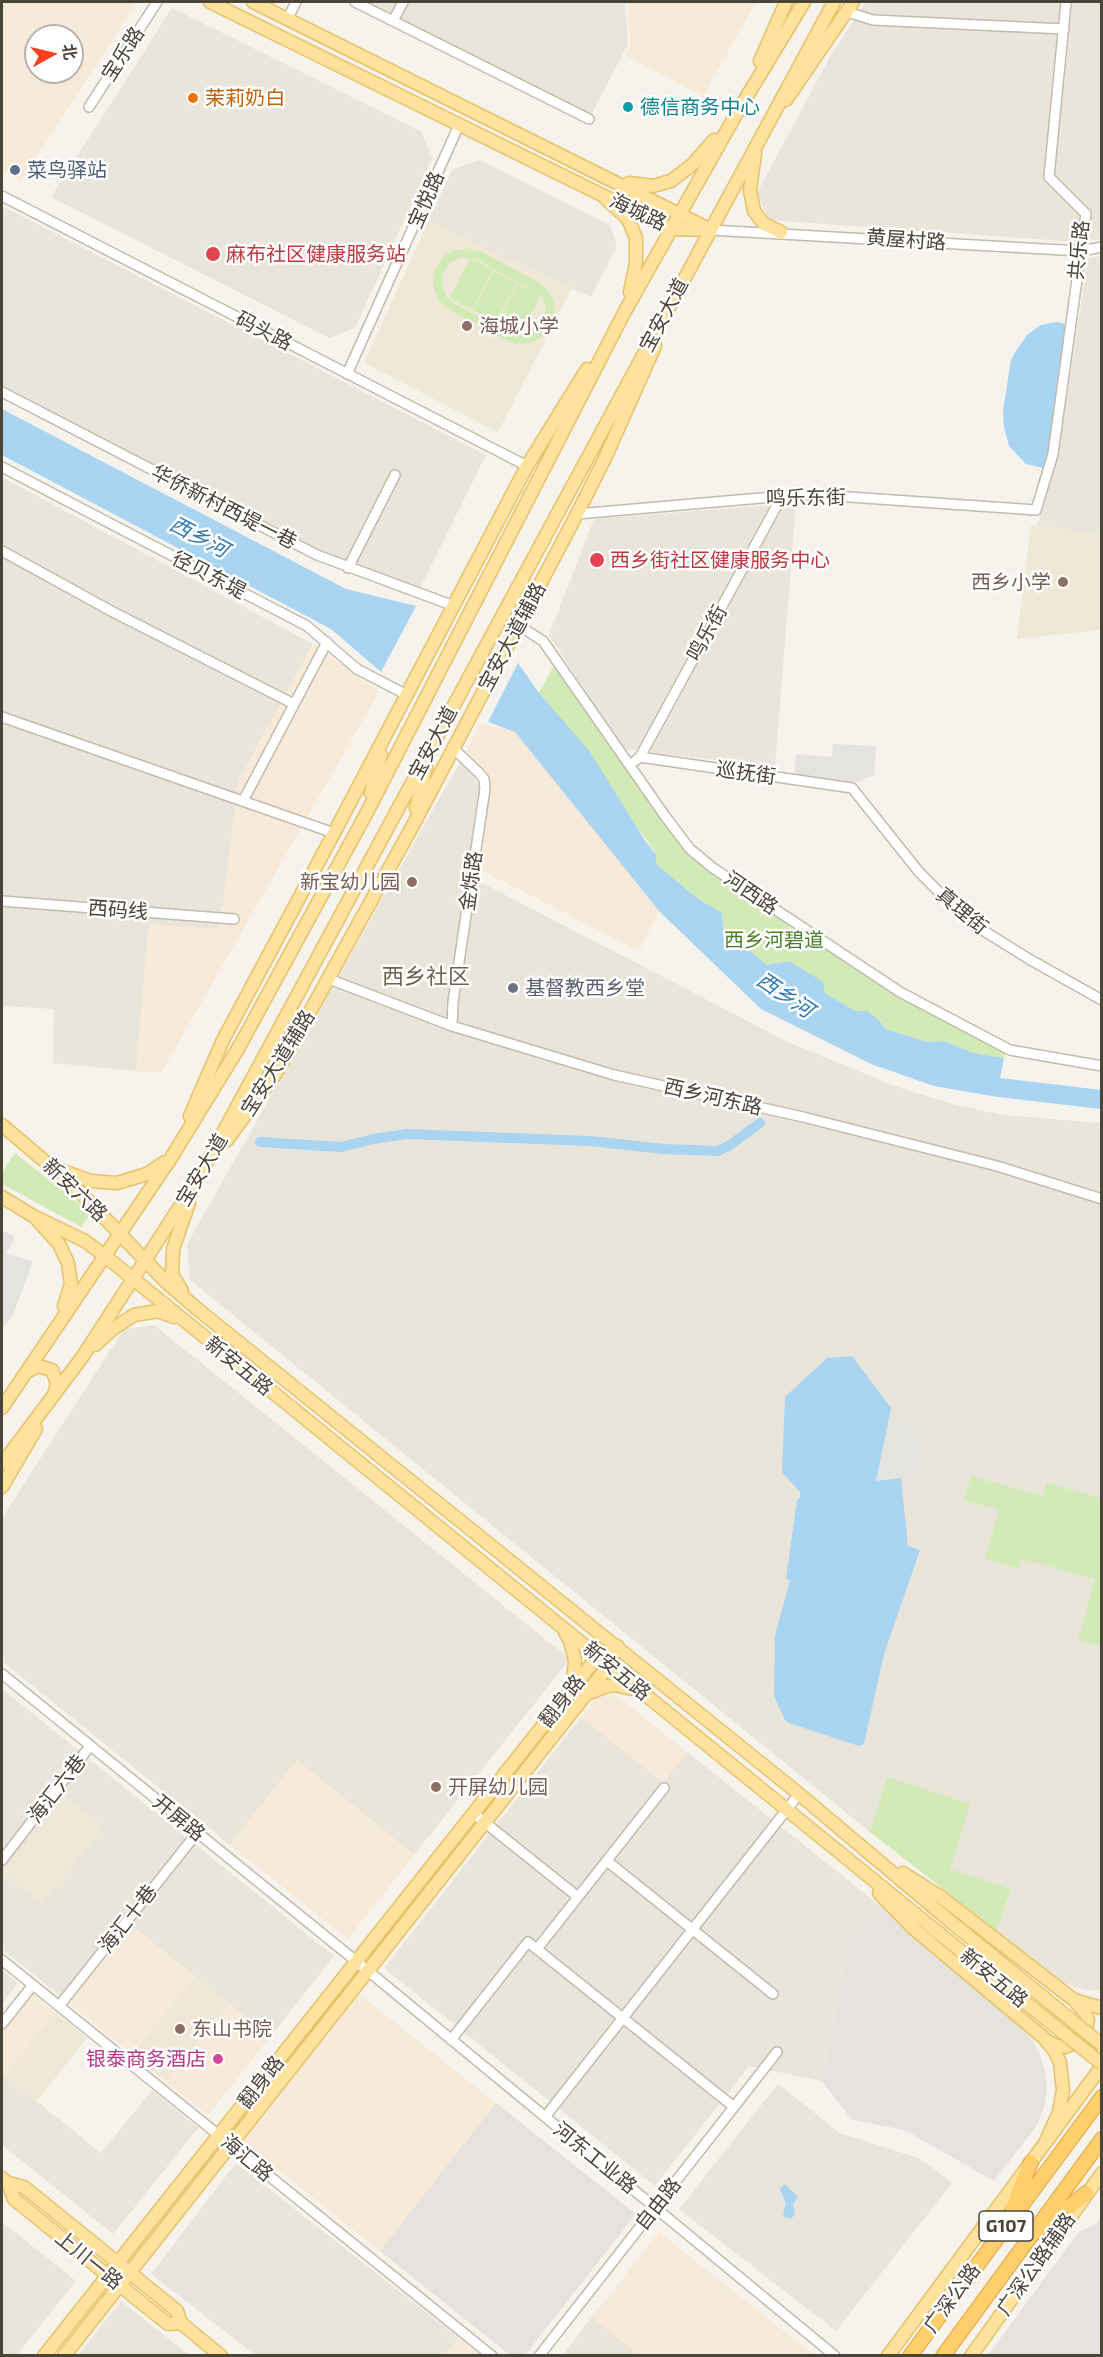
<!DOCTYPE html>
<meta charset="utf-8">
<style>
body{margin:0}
#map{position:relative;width:1103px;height:2357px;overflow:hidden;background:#f6f3ec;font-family:"Exo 2","Noto Sans SC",sans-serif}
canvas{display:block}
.frame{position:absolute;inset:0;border:3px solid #4b4439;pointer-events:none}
.north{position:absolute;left:24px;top:24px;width:60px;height:60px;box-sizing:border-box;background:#fff;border:2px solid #b7b4b0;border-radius:50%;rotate:82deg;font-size:16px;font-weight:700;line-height:24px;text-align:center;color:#4b4439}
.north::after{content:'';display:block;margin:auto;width:21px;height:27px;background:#fc3f1d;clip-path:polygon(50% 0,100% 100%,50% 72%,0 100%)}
</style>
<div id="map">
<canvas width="1103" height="2357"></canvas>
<div class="frame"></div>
<div class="north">北</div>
</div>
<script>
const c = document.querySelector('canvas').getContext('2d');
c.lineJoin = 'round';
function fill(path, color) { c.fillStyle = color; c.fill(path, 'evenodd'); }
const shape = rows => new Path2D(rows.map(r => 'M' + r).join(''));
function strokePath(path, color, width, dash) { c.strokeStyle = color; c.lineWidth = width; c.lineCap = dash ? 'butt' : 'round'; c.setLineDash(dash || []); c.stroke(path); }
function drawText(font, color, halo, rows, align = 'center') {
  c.font = font + ' "Exo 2","Noto Sans SC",sans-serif'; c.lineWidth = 5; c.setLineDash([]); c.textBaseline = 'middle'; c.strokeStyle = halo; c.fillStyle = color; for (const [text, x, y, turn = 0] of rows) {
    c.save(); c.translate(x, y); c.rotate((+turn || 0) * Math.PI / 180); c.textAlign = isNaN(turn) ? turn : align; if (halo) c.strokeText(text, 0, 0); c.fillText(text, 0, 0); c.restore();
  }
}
fill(shape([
 [355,2,628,2,625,6,628,44,589,119],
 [866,2,1061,2,1044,179,1080,216,1078,242,769,220,757,193,831,55],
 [1072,2,1101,2,1101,239,1089,241,1091,212,1055,175],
 [172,8,422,132,432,159,355,328,329,338,51,197],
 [480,160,610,225,617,246,591,297,428,222,452,170],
 [2,206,486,455,418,592,348,568,2,392],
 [1101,256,1102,256,1101,534,1037,526,1058,455,1088,258],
 [2,477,313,644,239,780,220,929,149,925,136,1071,53,1063,54,1009,2,1006],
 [796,503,775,767,623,749,549,635,594,519],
 [460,762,475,777,479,789,467,875,788,1042,892,1085,952,1104,1003,1115,1101,1123,1101,1990,1085,1990,1063,1983,997,1931,1011,1889,949,1869,888,1777,870,1832,190,1280,187,1244],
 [154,1325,570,1659,414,1855,297,1760,230,1845,2,1661,2,1518,124,1329],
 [2,1689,334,1956,270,2037,127,1922,65,2000,2,1949],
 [581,1717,663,1782,687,1752,882,1907,859,1937,852,1932,822,2081,749,2066,655,2186,384,1968],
 [2,1970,18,1983,2,2004],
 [2,2073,101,2153,152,2090,198,2128,113,2234,2,2145],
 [778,2084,840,2133,921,2159,952,2183,836,2331,679,2209],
 [236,2163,459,2338,445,2355,255,2355,151,2274],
 [2,2222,76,2281,17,2355,6,2355,2,2352],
 [121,2301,189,2355,78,2355],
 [592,2317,640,2355,562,2356]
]), '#eae5da');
fill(shape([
 [2,2,137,2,21,181,2,171],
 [36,36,72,36,72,72,36,72],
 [630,2,756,2,703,96,625,55,630,44,628,5],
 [313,644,379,692,161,1073,136,1071,149,924,220,929,239,780],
 [481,723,515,732,659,911,639,951,479,869,491,789,489,777,466,752],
 [605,1687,687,1752,664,1782,581,1717],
 [297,1760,414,1855,348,1939,230,1845],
 [127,1921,195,1976,132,2054,65,2000],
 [31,1993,55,2012,4,2075,2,2073,2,2031],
 [359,1994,496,2103,380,2251,243,2142],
 [229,2003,270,2037,208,2115,166,2082],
 [659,2232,814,2355,640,2355,592,2317],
 [459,2338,481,2355,445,2355]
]), '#f7ead8');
fill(shape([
 [882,1907,1029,2036,1039,2052,1045,2070,1047,2088,1044,2107,1037,2125,994,2181,905,2130,852,2120,822,2081,852,1931,859,1937],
 [496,2103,636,2214,525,2355,510,2355,380,2251],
 [1101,2218,1101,2355,988,2355,1079,2232,1097,2223]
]), '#e6e2dd');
fill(shape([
 [428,222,572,288,498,432,364,363],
 [1031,525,1101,534,1101,630,1017,639],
 [65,1795,104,1828,41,1904,2,1871],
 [195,1976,229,2003,166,2082,132,2054],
 [55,2012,87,2038,37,2101,4,2075]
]), '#efe8d6');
fill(shape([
 [467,248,482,252,538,282,549,292,553,299,555,315,553,323,544,336,530,343,514,344,451,311,439,301,433,286,435,270,444,256,451,252],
 [461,257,478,260,540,295,518,284,497,323,519,335,510,333,455,304,446,296,442,284,443,273,450,263],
 [541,295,546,308,545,320,533,333,520,336],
 [470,258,493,270,472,310,450,298],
 [494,271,517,283,496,322,473,310],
 [555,664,689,854,1005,1052,1004,1058,973,1053,944,1041,928,1042,885,1029,881,1021,855,1011,825,993,789,961,767,965,723,929,705,902,697,898,656,864,656,853,539,693],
 [15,1153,90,1212,90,1215,81,1227,2,1184,2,1172],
 [971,1476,1043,1496,1047,1483,1101,1498,1101,1646,1078,1640,1095,1579,1022,1559,1019,1569,985,1559,999,1510,964,1500],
 [887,1777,970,1804,950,1869,1011,1889,997,1931,870,1832]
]), '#d2eab5');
fill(shape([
 [833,744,876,746,874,775,849,785,794,777,796,754,832,757],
 [2,1230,15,1237,6,1254,33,1261,13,1315,2,1329],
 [891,1408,907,1430,922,1431,918,1477,876,1481]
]), '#e5e3e0');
fill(shape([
 [1056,322,1067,324,1048,455,1043,468,1026,464,1009,446,1004,427,1003,411,1011,360,1016,351,1027,335,1041,325],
 [2,409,346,589,416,606,381,672,331,629,2,455],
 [518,663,539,693,590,752,646,842,656,854,656,864,697,898,722,913,723,929,767,965,789,961,823,982,825,993,855,1011,867,1011,881,1022,885,1029,928,1042,944,1041,973,1053,1004,1058,1000,1078,1101,1090,1101,1109,998,1097,934,1086,871,1064,761,1009,659,911,515,732,488,722],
 [852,1356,891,1408,876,1481,901,1478,908,1546,920,1550,884,1654,864,1744,859,1746,789,1723,785,1720,774,1696,775,1636,790,1580,786,1579,797,1500,801,1496,799,1491,782,1472,785,1397,827,1358],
 [786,2185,798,2197,793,2204,795,2214,791,2219,785,2217,783,2214,786,2204,780,2190,782,2186]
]), '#a9d4f2');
strokePath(shape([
 [260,1142,341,1147,373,1139,407,1134,590,1141,664,1149,718,1151,730,1145,760,1123]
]), '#a9d4f2', 10);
const minor = shape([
 [355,2,589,119],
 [847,12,873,20,1064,29],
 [288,18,296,2],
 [393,21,403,2],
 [89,107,157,2],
 [2,196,527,466],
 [710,230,1080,251,1102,247],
 [347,374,459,125],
 [2,392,317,555,454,606],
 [2,467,307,626,357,669,407,695],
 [577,514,807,494,1036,510,1053,454,1086,214,1049,177,1066,2],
 [2,551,113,612,294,704],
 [348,568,395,475],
 [518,625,543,641,665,816,690,849,713,868,900,992,1010,1050,1102,1066],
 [2,717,334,833],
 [640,757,852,788,919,872,968,921,1029,959,1102,1000],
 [635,761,640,757,782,496],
 [243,801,327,642],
 [2,901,234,919],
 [329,979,452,1026,614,1075,803,1117,997,1166,1102,1199],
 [452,1026,453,1002,485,789,484,779,479,773,453,748],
 [2,1674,367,1970,835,2356],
 [473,1813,578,1897],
 [2,1860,90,1746],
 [607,1861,773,1994],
 [537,1949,664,1788],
 [2,1960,492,2356],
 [59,2006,197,1833],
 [2,2024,33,1985],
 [451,2040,528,1942,734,2107],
 [545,2117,799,1794],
 [539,2356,777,2052]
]);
const major = shape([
 [210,2,671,229,710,230],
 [253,2,709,229],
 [760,61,786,2],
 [786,100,853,2],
 [755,153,750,190,754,211,764,224,781,232],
 [629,183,653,186,671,181,693,164,714,140],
 [603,196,628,219,636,238,636,263,630,292],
 [371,793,381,755],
 [416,808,426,767],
 [190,1116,223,1040,334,833,527,466,587,369],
 [2,1125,75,1187,166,1282,196,1308,799,1794,951,1922],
 [227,1140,276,1073,412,827,577,514,606,456,655,346],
 [63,1171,91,1181,117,1183,147,1174,165,1162],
 [2,1197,33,1216,85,1241,105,1256,940,1934],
 [38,1221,59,1244,68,1263,71,1284,64,1306],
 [182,1291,172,1274,173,1249,189,1203],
 [95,1345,114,1328,134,1315,157,1311,174,1317],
 [27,1372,38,1366,52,1370,57,1383,55,1392],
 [2,1408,171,1158,239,1047,365,816,624,313,738,111,804,2],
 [2,1464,83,1356,199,1177,834,2],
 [2,1487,36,1429],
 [565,1632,570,1641,575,1660,573,1684],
 [587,1694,604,1687,614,1685,637,1690],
 [903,1873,941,1897,1074,2000,1102,2008],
 [879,1893,913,1928,1044,2038,1053,2049,1060,2062,1063,2090,1059,2112,1046,2141],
 [1047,2041,1057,2046,1065,2047,1080,2041,1085,2034,1088,2020,1086,2014,1075,2001],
 [2,2178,8,2183,24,2187,118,2263,177,2311,181,2323,221,2356],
 [8,2183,14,2199,138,2300,168,2324,181,2323],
 [44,2356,598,1656,617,1646],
 [64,2356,609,1665,612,1658],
 [888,2356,1102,2066],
 [971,2356,1102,2173]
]);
const highway = shape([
 [1012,2210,1031,2162],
 [1039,2232,1086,2193],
 [910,2356,1102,2097],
 [943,2356,1102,2139]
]);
strokePath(minor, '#c2bbae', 12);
strokePath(major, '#e6c16a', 15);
strokePath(highway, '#e0a43c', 16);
strokePath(minor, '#fff', 9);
strokePath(major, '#ffe39c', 12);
strokePath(highway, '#ffcf6e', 14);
const majorBridge = shape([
 [951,1922,1102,2045],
 [940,1934,1102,2064]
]);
strokePath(majorBridge, '#e6c16a', 15, []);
strokePath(majorBridge, '#ffe39c', 12);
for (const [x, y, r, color] of [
 [193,98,6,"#e8710a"],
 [628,107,6,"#0f9aa8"],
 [15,170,6,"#5c6f8a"],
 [213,254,8,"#e0444e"],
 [467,326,6,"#8d6e63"],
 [597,560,8,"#e0444e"],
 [1063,582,6,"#8d6e63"],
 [412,882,6,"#8d6e63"],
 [513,988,6,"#6b7280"],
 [436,1787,6,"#8d6e63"],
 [180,2029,6,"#8d6e63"],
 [218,2059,6,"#d1479c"]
]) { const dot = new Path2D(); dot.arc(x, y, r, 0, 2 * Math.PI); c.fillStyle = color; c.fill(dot); strokePath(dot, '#fff', 2); }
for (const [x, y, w] of [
 [1006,2226,54]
]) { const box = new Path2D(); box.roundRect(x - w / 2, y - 15, w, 30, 4.5); c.fillStyle = '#fff'; c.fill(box); strokePath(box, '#4b4439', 1.5); }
drawText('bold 18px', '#4b4439', null, [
 ["G107",1006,2226]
]);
drawText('20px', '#4b4439', '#fff', [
 ["宝乐路",123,54,-57],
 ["宝悦路",426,200,-66],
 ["海城路",638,212,25],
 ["黄屋村路",906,240,4],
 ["共乐路",1079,250,-84],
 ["宝安大道",664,315,-62],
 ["码头路",264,331,27],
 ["鸣乐东街",806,498,-1],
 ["华侨新村西堤一巷",224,507,27],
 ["径贝东堤",209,575,27],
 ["鸣乐街",707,633,-61],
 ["宝安大道辅路",512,637,-62],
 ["宝安大道",433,743,-62],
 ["巡抚街",746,773,8],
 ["金烁路",471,881,-82],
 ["河西路",751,893,34],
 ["西码线",118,910,4],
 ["真理街",962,911,40],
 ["宝安大道辅路",278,1063,-58],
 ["西乡河东路",713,1097,13],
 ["宝安大道",202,1170,-59],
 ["新安六路",75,1190,44],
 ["新安五路",239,1366,39],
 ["新安五路",617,1671,39],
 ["翻身路",562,1701,-52],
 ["海汇六巷",57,1789,-52],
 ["开屏路",179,1818,39],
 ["海汇十巷",128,1919,-52],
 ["新安五路",994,1978,39],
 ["翻身路",261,2082,-52],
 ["海汇路",247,2158,40],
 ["河东工业路",595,2158,39],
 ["自由路",658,2204,-52],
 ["上川一路",89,2260,39],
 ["广深公路辅路",1036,2264,-55],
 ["广深公路",952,2298,-54]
]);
drawText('20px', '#c56008', '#fff', [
 ["茉莉奶白",205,98]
], 'left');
drawText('20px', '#0d838f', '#fff', [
 ["德信商务中心",640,107]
], 'left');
drawText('20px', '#4e5e75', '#fff', [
 ["菜鸟驿站",27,170]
], 'left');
drawText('20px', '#be3a42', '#fff', [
 ["麻布社区健康服务站",226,254],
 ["西乡街社区健康服务中心",610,560]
], 'left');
drawText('20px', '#785e54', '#fff', [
 ["海城小学",479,326],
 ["西乡小学",1051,582,"right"],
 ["新宝幼儿园",400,882,"right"],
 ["开屏幼儿园",448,1787],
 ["东山书院",192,2029]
], 'left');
drawText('20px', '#4a7f2a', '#fff', [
 ["西乡河碧道",774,940]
]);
drawText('20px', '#5b616d', '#fff', [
 ["基督教西乡堂",525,988]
], 'left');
drawText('20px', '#b23c85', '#fff', [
 ["银泰商务酒店",206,2059]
], 'right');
drawText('italic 21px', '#2e7ab2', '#fff', [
 ["西乡河",199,537,28],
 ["西乡河",785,995,34]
]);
drawText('22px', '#6e6250', '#fff', [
 ["西乡社区",426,977]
]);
</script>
